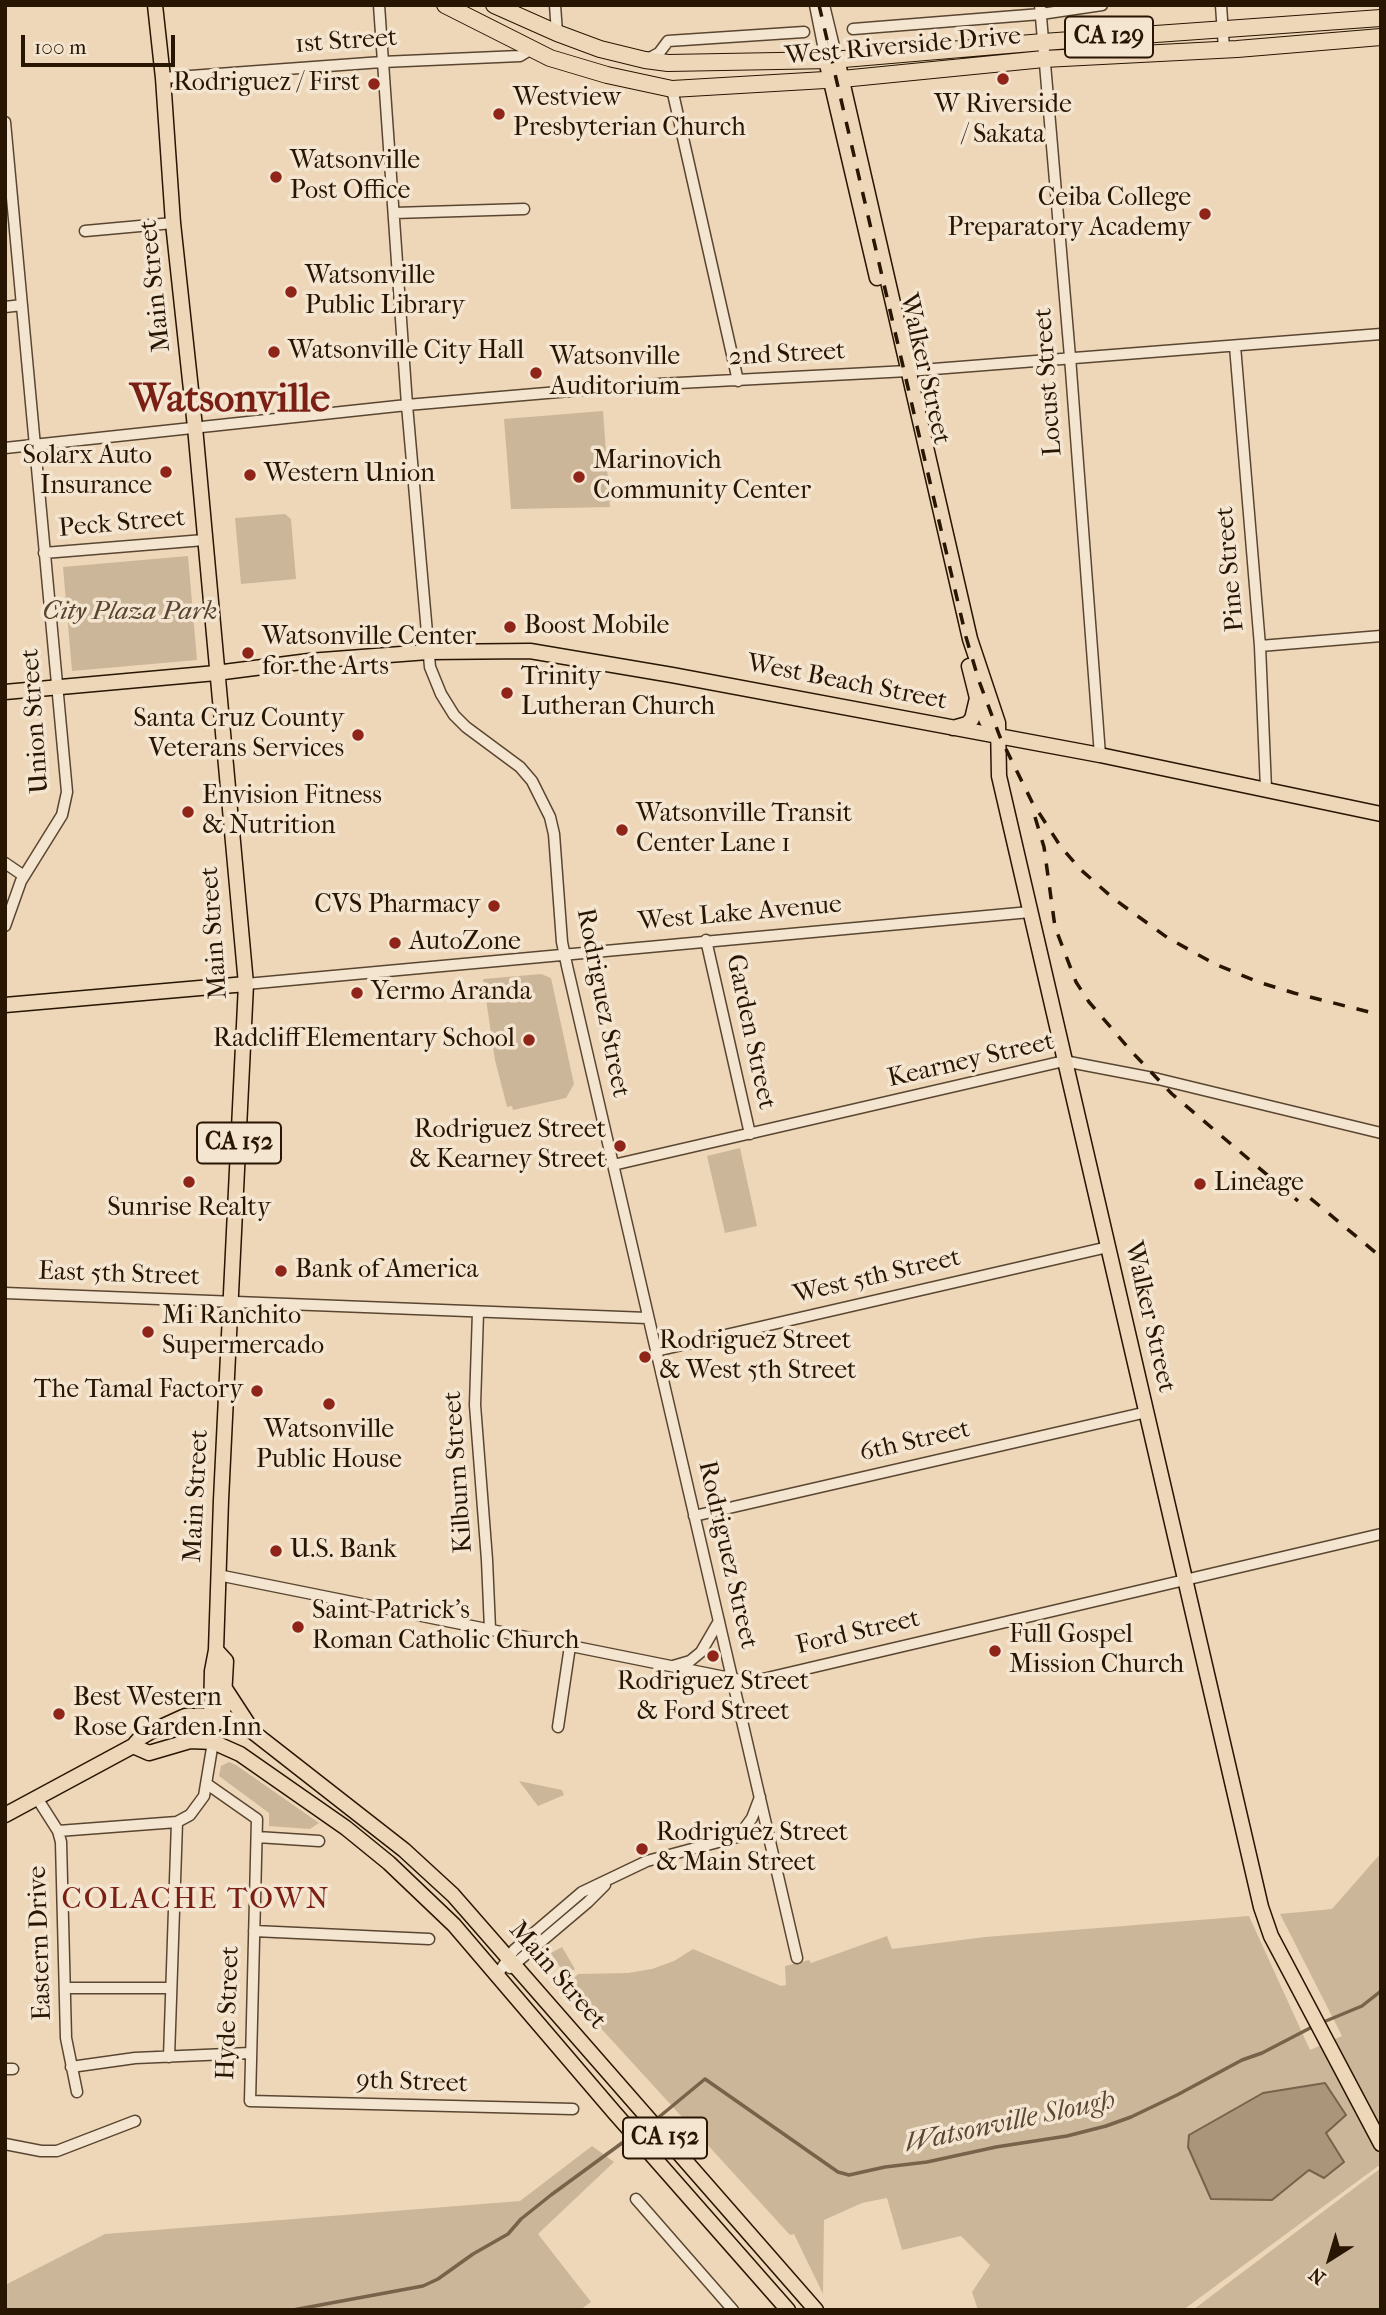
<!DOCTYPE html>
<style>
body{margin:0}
#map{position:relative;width:1386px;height:2315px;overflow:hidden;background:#eed7b8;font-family:"IM FELL French Canon",serif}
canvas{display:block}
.frame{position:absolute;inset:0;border:7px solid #281502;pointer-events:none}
.north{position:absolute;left:1295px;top:2224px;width:70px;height:70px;-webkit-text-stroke:5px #f4e5d1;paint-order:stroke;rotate:217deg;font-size:19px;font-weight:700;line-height:28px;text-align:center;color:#281502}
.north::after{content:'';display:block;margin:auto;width:24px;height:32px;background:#281502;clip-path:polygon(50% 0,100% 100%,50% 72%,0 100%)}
.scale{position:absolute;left:21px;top:35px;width:154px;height:32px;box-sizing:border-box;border:4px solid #281502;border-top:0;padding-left:9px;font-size:21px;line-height:24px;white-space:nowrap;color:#281502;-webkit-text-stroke:5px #f4e5d1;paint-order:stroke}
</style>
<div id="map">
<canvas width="1386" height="2315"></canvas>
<div class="frame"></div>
<div class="north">N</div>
<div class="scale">100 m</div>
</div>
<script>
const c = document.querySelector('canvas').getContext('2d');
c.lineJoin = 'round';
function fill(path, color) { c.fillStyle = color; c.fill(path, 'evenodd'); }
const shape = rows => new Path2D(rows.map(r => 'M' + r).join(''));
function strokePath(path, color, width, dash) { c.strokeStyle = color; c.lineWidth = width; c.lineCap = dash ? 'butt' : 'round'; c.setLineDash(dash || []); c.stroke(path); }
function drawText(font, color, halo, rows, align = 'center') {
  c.font = font + ' "IM FELL French Canon",serif'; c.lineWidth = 7; c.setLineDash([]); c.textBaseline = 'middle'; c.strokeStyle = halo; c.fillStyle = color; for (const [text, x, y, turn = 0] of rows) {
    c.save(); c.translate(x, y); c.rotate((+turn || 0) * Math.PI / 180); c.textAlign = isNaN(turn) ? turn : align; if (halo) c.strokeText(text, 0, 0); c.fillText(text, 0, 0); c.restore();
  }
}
fill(shape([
 [603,411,610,507,511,509,504,419],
 [285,514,291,519,296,579,241,584,235,518],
 [188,556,197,660,72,671,63,567],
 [541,974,551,978,574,1084,566,1098,513,1110,512,1106,507,1107,495,1060,483,979],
 [740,1148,757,1226,725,1233,707,1156],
 [229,1762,236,1765,319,1823,310,1829,269,1826,269,1813,219,1776,221,1766],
 [519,1781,562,1790,564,1795,538,1806],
 [1381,1853,1381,2164,1183,2310,978,2310,972,2292,990,2265,961,2236,902,2250,887,2198,862,2203,824,2220,823,2294,794,2234,790,2235,564,1988,578,1974,628,1973,652,1969,674,1961,693,1949,781,1986,786,1985,785,1966,809,1960,811,1963,887,1936,892,1949,985,1937,1249,1916,1310,2050,1342,2036,1280,1914,1332,1909],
 [562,1947,575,1969,565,1975,551,1953],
 [592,2146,614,2162,538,2234,591,2302,580,2310,5,2310,5,2285,105,2234,520,2201],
 [1381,2168,1381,2310,1193,2310,1227,2284]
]), '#ccb699');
const water = shape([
 [1325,2083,1346,2115,1326,2133,1344,2162,1324,2178,1309,2170,1272,2200,1211,2199,1188,2147,1189,2135,1263,2093,1325,2083]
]);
fill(water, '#ab957a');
strokePath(water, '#77624a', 2);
strokePath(shape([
 [1321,2023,1362,2006,1381,1991],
 [659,2117,705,2079,838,2172,849,2175,885,2167,927,2162,996,2147,1067,2136,1106,2126,1131,2117,1177,2095,1242,2060,1262,2053,1314,2026],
 [293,2310,423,2286,438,2279,473,2254,508,2234,521,2219,551,2195,622,2143]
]), '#77624a', 3.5);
const minor = shape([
 [379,5,407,405,430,667,441,694,454,715,466,727,520,767,532,781,550,817,554,834,562,942,567,966,797,1958],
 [555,5,557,33],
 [815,5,826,60],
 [824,5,837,59],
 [1040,5,1070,357,1100,755],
 [1221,5,1224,49],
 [853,29,1041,14,1102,5],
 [648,59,659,53,668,41,804,32],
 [163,78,382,62,520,56,530,50],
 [672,89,738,381],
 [5,122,67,792,62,815,21,881,5,926],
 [394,213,524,209],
 [85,231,173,223],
 [5,307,22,305],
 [1235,346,1260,646,1266,789],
 [5,448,407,405,640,385,908,371,1381,334],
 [44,553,204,540],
 [1260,646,1381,636],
 [5,863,24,876],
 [706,940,750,1134],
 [246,984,1030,912],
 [613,1165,1064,1061,1158,1079,1381,1133],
 [5,1293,647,1318],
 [478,1312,475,1405,487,1560,490,1629],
 [656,1351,1108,1247],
 [694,1516,1147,1412],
 [218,1575,750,1682,1381,1534],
 [673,1666,690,1661,701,1652,719,1621],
 [558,1727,570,1646],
 [207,1784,257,1819,250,2101,573,2109],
 [37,1798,58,1831,61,1842,66,2038,77,2092],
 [58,1831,177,1822],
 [257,1837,319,1841],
 [738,1837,752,1818,760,1797],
 [254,1931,429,1939],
 [510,1968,588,1902,605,1885],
 [497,1975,514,1950,582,1892,647,1861,767,1829],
 [65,1988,170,1988],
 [169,2057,177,1822,190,1815,204,1796,213,1742],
 [71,2067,135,2058,250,2053],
 [5,2069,13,2069],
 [5,2144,41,2151,57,2151,135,2121],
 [636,2199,733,2310]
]);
const major = shape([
 [155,5,163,78,173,223,195,427,246,984,221,1500,216,1650,212,1671,211,1714,213,1742],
 [837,59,970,639,998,723,999,776,1261,1907,1271,1936,1381,2144],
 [826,60,877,278],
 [969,666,977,698,987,721,999,736],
 [5,692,216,673,309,661,428,652,530,651,672,675,1100,755,1381,814],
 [953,728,967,724,972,719,977,698],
 [5,1005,246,984],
 [216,1650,226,1661,223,1716,221,1722],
 [224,1687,252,1730],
 [133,1746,149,1753,190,1741,213,1742,240,1754,346,1828,389,1863,454,1925,613,2111,788,2310],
 [5,1815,133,1746,140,1738,152,1731,185,1716,223,1716,253,1732,404,1850,453,1895,816,2310]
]);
const highway = shape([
 [445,5,550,58,607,75,672,89,842,79,1044,59,1237,49,1381,37],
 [494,5,557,33,600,49,645,60,668,63,832,60,1043,42,1381,18]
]);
strokePath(minor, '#5a4630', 13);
strokePath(major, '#281502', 17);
strokePath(highway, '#281502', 18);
strokePath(minor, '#f4e5d1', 10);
strokePath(major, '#eed7b8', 14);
strokePath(highway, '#eed7b8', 16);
strokePath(shape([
 [819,5,966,637,979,681,1000,737,1032,802,1061,847,1080,869,1114,899,1168,938,1215,964,1258,982,1294,993,1381,1015],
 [1035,817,1044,847,1055,927,1076,982,1089,1002,1131,1051,1172,1094,1298,1201],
 [1292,1183,1381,1257]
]), '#281502', 3.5, [12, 12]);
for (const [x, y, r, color] of [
 [1003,79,7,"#8f2418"],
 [374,84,7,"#8f2418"],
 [499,114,7,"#8f2418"],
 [276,177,7,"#8f2418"],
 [1205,214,7,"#8f2418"],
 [291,292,7,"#8f2418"],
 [274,352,7,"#8f2418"],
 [536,373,7,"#8f2418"],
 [166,472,7,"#8f2418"],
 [250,475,7,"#8f2418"],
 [579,477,7,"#8f2418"],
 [510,627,7,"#8f2418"],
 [248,653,7,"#8f2418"],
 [507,693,7,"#8f2418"],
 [358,735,7,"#8f2418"],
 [188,812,7,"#8f2418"],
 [622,830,7,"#8f2418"],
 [494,906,7,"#8f2418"],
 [395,943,7,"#8f2418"],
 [357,993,7,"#8f2418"],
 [529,1040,7,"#8f2418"],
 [620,1146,7,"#8f2418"],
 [189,1182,7,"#8f2418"],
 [1200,1184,7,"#8f2418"],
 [281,1271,7,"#8f2418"],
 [148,1332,7,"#8f2418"],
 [645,1357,7,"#8f2418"],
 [257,1391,7,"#8f2418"],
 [329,1404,7,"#8f2418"],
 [276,1551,7,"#8f2418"],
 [298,1627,7,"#8f2418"],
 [995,1651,7,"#8f2418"],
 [713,1656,7,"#8f2418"],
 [59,1714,7,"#8f2418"],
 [642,1849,7,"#8f2418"]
]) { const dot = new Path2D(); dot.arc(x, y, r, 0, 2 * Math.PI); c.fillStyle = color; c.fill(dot); strokePath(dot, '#f4e5d1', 2.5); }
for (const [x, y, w] of [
 [1109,37,88],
 [239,1143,84],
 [665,2138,84]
]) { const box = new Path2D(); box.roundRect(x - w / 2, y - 20.5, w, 41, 5); c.fillStyle = '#f4e5d1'; c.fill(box); strokePath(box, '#281502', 2); }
drawText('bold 24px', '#281502', null, [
 ["CA 129",1109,37],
 ["CA 152",239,1143],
 ["CA 152",665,2138]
]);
drawText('26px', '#281502', '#f4e5d1', [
 ["1st Street",346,42,-4],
 ["West Riverside Drive",903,47,-5],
 ["Main Street",156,286,-96],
 ["2nd Street",787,355,-3],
 ["Walker Street",924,369,77],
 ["Locust Street",1049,382,-94],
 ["Peck Street",122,524,-5],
 ["Pine Street",1231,569,-95],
 ["West Beach Street",847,683,11],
 ["Union Street",36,721,-94],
 ["West Lake Avenue",740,914,-5],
 ["Main Street",215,933,-94],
 ["Rodriguez Street",602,1003,79],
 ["Garden Street",750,1032,78],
 ["Kearney Street",971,1061,-13],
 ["East 5th Street",119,1275,2],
 ["West 5th Street",877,1277,-13],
 ["Walker Street",1149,1317,77],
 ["6th Street",915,1442,-13],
 ["Kilburn Street",459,1472,-94],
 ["Main Street",197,1496,-87],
 ["Rodriguez Street",727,1555,77],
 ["Ford Street",858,1633,-13],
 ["Eastern Drive",41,1943,-92],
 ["Main Street",557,1976,49],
 ["Hyde Street",229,2013,-88],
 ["9th Street",412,2083,2]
]);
drawText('26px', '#281502', '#f4e5d1', [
 ["Rodriguez / First",360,84,"right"],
 ["Westview",513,99],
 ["Presbyterian Church",513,129],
 ["W Riverside",1003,106,"center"],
 ["/ Sakata",1003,136,"center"],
 ["Watsonville",290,162],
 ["Post Office",290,192],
 ["Ceiba College",1191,199,"right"],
 ["Preparatory Academy",1191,229,"right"],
 ["Watsonville",305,277],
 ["Public Library",305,307],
 ["Watsonville City Hall",288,352],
 ["Watsonville",550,358],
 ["Auditorium",550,388],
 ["Solarx Auto",152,457,"right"],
 ["Insurance",152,487,"right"],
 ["Marinovich",593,462],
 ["Community Center",593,492],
 ["Western Union",264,475],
 ["Boost Mobile",524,627],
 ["Watsonville Center",262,638],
 ["for the Arts",262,668],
 ["Trinity",521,678],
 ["Lutheran Church",521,708],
 ["Santa Cruz County",344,720,"right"],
 ["Veterans Services",344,750,"right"],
 ["Envision Fitness",202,797],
 ["& Nutrition",202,827],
 ["Watsonville Transit",636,815],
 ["Center Lane 1",636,845],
 ["CVS Pharmacy",480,906,"right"],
 ["AutoZone",409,943],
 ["Yermo Aranda",371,993],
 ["Radcliff Elementary School",515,1040,"right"],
 ["Rodriguez Street",606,1131,"right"],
 ["& Kearney Street",606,1161,"right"],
 ["Lineage",1214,1184],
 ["Sunrise Realty",189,1209,"center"],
 ["Bank of America",295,1271],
 ["Mi Ranchito",162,1317],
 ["Supermercado",162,1347],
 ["Rodriguez Street",659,1342],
 ["& West 5th Street",659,1372],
 ["The Tamal Factory",243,1391,"right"],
 ["Watsonville",329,1431,"center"],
 ["Public House",329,1461,"center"],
 ["U.S. Bank",290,1551],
 ["Saint Patrick's",312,1612],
 ["Roman Catholic Church",312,1642],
 ["Full Gospel",1009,1636],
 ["Mission Church",1009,1666],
 ["Rodriguez Street",713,1683,"center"],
 ["& Ford Street",713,1713,"center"],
 ["Best Western",73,1699],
 ["Rose Garden Inn",73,1729],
 ["Rodriguez Street",656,1834],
 ["& Main Street",656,1864]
], 'left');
drawText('italic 26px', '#59452f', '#f4e5d1', [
 ["City Plaza Park",130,613]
]);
drawText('italic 28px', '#5c4832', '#f4e5d1', [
 ["Watsonville Slough",1010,2123,-12]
]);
c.letterSpacing = '2px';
drawText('30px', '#7a1f14', '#f4e5d1', [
 ["COLACHE TOWN",196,1901]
]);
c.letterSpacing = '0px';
drawText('bold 40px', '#7a1f14', '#f4e5d1', [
 ["Watsonville",230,401]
]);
</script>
